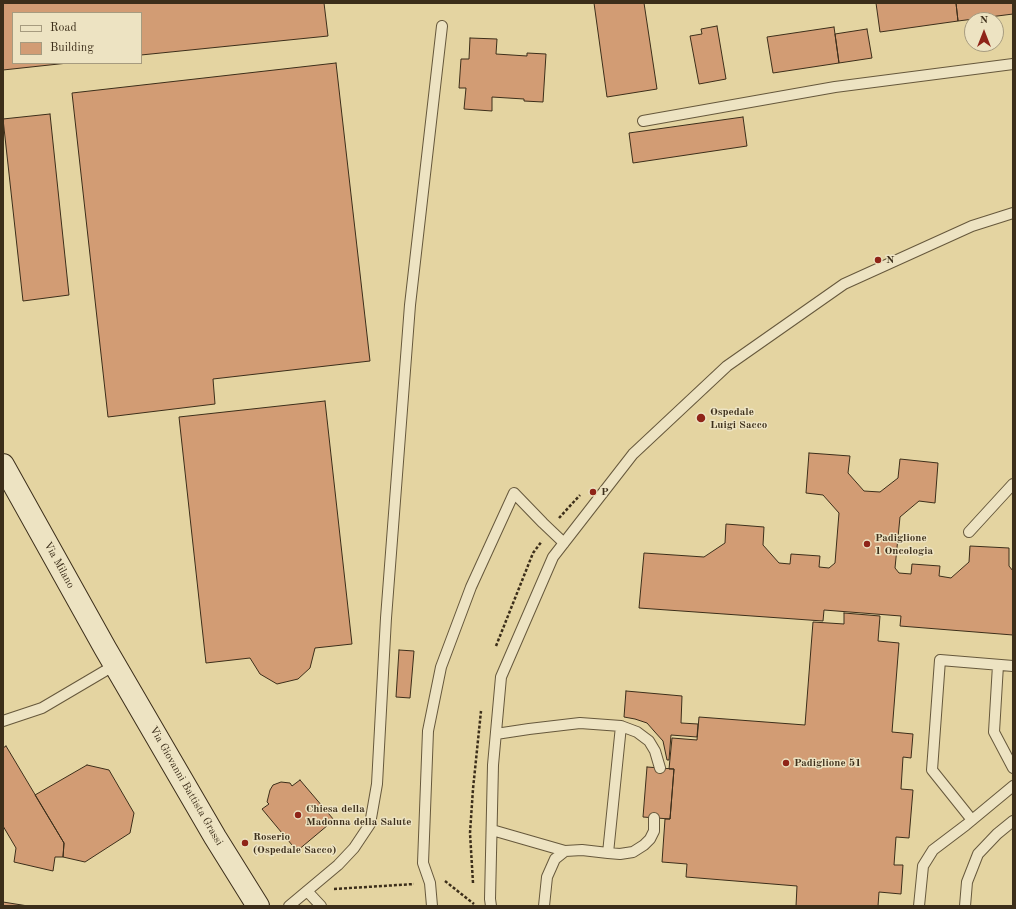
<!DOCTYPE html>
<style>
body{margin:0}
#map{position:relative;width:1016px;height:909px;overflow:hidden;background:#e4d4a1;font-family:"Old Standard TT",serif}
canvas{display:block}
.frame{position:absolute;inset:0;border:4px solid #3c2e1a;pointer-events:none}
.legend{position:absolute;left:12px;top:12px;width:130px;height:52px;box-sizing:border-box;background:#ede3c2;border:1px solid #a69b7f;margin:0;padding:5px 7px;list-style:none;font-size:12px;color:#3c2e1a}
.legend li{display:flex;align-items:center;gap:8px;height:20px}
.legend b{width:20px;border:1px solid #a69b7f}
.north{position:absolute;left:964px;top:12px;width:40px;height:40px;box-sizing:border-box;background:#ede3c2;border:1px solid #a69b7f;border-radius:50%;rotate:0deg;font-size:11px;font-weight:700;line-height:16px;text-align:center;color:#3c2e1a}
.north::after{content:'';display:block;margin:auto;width:14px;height:18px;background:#8f2418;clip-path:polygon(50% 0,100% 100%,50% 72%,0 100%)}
</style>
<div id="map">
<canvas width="1016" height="909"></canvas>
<div class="frame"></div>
<ul class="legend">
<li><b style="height:5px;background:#ede3c2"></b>Road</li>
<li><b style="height:11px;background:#d29c74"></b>Building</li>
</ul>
<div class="north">N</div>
</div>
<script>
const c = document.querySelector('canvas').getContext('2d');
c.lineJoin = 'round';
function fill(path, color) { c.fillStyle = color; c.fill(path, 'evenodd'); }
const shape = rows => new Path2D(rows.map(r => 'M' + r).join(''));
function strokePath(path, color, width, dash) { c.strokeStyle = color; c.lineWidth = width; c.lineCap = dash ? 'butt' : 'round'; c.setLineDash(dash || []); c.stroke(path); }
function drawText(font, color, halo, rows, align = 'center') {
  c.font = font + ' "Old Standard TT",serif'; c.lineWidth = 3; c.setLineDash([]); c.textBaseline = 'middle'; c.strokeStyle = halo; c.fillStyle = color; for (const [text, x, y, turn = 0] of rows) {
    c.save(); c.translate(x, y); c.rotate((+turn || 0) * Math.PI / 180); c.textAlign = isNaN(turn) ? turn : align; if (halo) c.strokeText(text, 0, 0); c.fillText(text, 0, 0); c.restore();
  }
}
const building = shape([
 [3,3,324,3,328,36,141,55,141,13,13,13,13,63,68,63,3,70,3,3],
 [594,3,644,3,657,89,607,97,594,3],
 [876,3,956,3,958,21,880,32,876,3],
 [956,3,1013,3,1013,14,958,21,956,3],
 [717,26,726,79,699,84,690,36,702,34,701,29,717,26],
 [834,27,839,63,773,73,767,37,834,27],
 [867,29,872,58,839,63,835,34,867,29],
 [470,38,497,39,496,54,527,56,527,53,546,54,543,102,524,101,524,99,492,97,492,111,464,109,466,88,459,88,461,59,469,59,470,38],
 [336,63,370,361,213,379,215,404,108,417,72,93,336,63],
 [50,114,69,295,23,301,3,119,50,114],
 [743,117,747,146,633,163,629,133,743,117],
 [325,401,352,644,315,648,310,668,298,679,277,684,260,674,250,658,206,663,179,417,325,401],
 [809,453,850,456,848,473,864,491,880,492,898,478,900,459,938,463,935,503,919,501,900,517,895,568,899,573,911,574,912,564,940,566,939,576,951,578,969,562,970,546,1009,548,1009,566,1013,571,1013,635,900,626,901,616,824,610,823,621,639,608,644,553,704,557,725,543,726,524,764,527,763,545,779,563,790,564,791,554,820,556,819,567,829,568,835,563,839,513,823,495,806,493,809,453],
 [844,613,880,616,878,641,899,643,892,732,913,734,911,758,903,757,901,789,913,790,909,838,896,837,894,865,903,865,901,894,879,892,878,906,796,906,797,886,686,877,687,864,662,862,665,819,670,819,674,769,669,769,672,738,697,740,699,717,805,725,813,622,844,624,844,613],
 [399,650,414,651,410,698,396,697,399,650],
 [626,691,682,696,681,723,698,724,697,737,671,735,669,760,667,760,663,741,654,731,647,723,635,719,624,717,626,691],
 [6,746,64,843,63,857,55,857,53,871,14,862,16,848,3,826,3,748,6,746],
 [87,765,109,770,134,813,130,833,85,862,63,857,64,843,35,795,87,765],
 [647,767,674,769,670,819,643,817,647,767],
 [300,780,334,820,297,851,262,809,269,804,267,802,270,790,273,785,281,782,290,783,292,786,300,780],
 [3,902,28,906,3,906,3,902]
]);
fill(building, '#d29c74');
strokePath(building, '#3c2e1a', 1);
const lane = shape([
 [643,121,835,87,1013,64],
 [969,532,1013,484],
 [998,665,994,732,1013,768],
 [3,721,42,708,115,665],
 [621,726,637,732,649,741,655,751,660,768],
 [496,734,529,729,580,723,621,726,608,853,582,850,565,851,555,859,547,877,544,906],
 [972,820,932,770,940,660,1013,666],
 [492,830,565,851],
 [608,853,620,854,633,852,644,845,650,839,654,831,654,818],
 [307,891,321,906],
 [289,906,338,865,354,848,370,824,377,784,386,618,410,305,442,26],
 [432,906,430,883,423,863,428,731,441,667,471,587,514,493,543,523,564,543],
 [491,906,490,899,493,765,501,677,553,557,633,454,727,366,844,284,972,226,1013,213],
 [919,906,923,866,933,850,966,825,1013,786],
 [965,906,967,882,978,854,997,834,1013,821]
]);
const secondary = shape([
 [3,465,105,648,215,837,258,906]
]);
strokePath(lane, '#66583c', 12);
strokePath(secondary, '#3c2e1a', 24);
strokePath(shape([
 [559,518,580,495],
 [496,646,533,553,542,541],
 [445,881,474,904],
 [473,883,470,833,473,789,481,711],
 [334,889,414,884]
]), '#3c2e1a', 2.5, [3, 2]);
strokePath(lane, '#ede3c2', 10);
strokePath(secondary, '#ede3c2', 22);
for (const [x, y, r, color] of [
 [878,260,4,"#8f2418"],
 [701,418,5,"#8f2418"],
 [593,492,4,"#8f2418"],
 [867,544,4,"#8f2418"],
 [786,763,4,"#8f2418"],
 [298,815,4,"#8f2418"],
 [245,843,4,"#8f2418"]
]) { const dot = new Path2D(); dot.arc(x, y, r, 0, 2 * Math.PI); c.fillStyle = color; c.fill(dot); strokePath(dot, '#ede3c2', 1.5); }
drawText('bold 11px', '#3c2e1a', '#ede3c2', [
 ["N",886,260],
 ["Ospedale",710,412],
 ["Luigi Sacco",710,425],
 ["P",601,492],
 ["Padiglione",875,538],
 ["1 Oncologia",875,551],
 ["Padiglione 51",794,763],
 ["Chiesa della",306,809],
 ["Madonna della Salute",306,822],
 ["Roserio",253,837],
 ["(Ospedale Sacco)",253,850]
], 'left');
drawText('11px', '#3c2e1a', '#ede3c2', [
 ["Via Milano",59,565,61],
 ["Via Giovanni Battista Grassi",186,786,60]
]);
</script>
